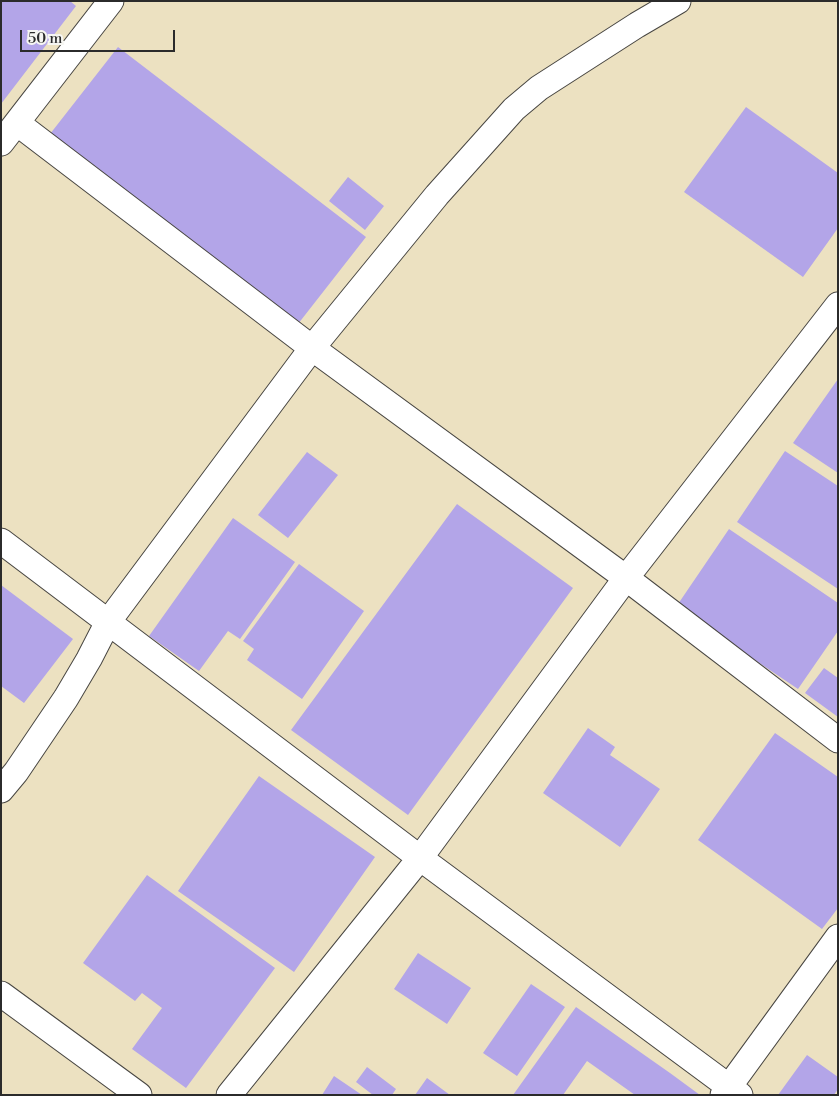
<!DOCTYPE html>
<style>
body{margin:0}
#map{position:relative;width:839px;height:1096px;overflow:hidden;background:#ece1c1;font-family:"Libre Bodoni",serif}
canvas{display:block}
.frame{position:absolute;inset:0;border:2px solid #2b2b2b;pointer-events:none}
.scale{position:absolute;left:20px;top:30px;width:155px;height:22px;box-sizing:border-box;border:2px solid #2b2b2b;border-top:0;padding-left:6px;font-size:15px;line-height:18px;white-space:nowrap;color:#2b2b2b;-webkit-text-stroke:4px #f6f6f2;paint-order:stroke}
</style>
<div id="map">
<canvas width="839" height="1096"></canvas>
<div class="frame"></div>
<div class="scale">50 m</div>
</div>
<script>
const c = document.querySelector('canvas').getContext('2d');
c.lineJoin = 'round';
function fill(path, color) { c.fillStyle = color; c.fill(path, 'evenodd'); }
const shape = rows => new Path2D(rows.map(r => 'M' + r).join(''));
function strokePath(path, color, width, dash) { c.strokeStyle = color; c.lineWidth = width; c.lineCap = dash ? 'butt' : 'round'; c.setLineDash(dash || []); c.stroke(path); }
fill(shape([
 [1,1,70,1,76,6,1,104],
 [118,47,366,237,298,324,50,134],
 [746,107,838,173,838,228,803,277,684,192],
 [348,177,384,206,365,230,329,201],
 [838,379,838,473,793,443],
 [785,451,838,486,838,589,737,522],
 [307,452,338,475,288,538,258,515],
 [457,504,573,588,408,815,291,730],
 [233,518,295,562,240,639,228,631,199,671,149,636],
 [729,529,838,603,838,631,798,689,676,607],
 [299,564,364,611,302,699,247,660,254,649,243,641],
 [1,585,73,639,24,703,1,686],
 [824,668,838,678,838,717,805,693],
 [588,728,615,747,610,755,660,789,620,847,543,793],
 [775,733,838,777,838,908,822,929,698,840],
 [259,776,375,857,294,972,178,891],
 [147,875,275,968,186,1088,132,1049,162,1008,142,993,135,1001,83,963],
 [418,953,471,988,447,1024,394,989],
 [531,984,565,1007,517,1076,483,1053],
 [576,1007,670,1073,700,1095,635,1095,587,1061,563,1095,513,1095],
 [807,1055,838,1077,838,1089,834,1095,778,1095],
 [367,1067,396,1089,392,1095,373,1095,356,1082],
 [334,1076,362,1095,322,1095],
 [427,1078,450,1095,415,1095]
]), '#b3a5e8');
const minor = shape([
 [17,123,312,348,626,578,838,740],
 [1,143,111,1],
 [1,541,420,858,740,1095],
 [1,790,16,772,66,698,89,659,108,622,312,348,437,195,514,109,539,88,637,25,678,1],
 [1,994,139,1095],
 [229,1095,420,858,626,578,838,305],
 [723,1095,838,937]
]);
strokePath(minor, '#484642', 27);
strokePath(minor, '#fff', 25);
</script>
